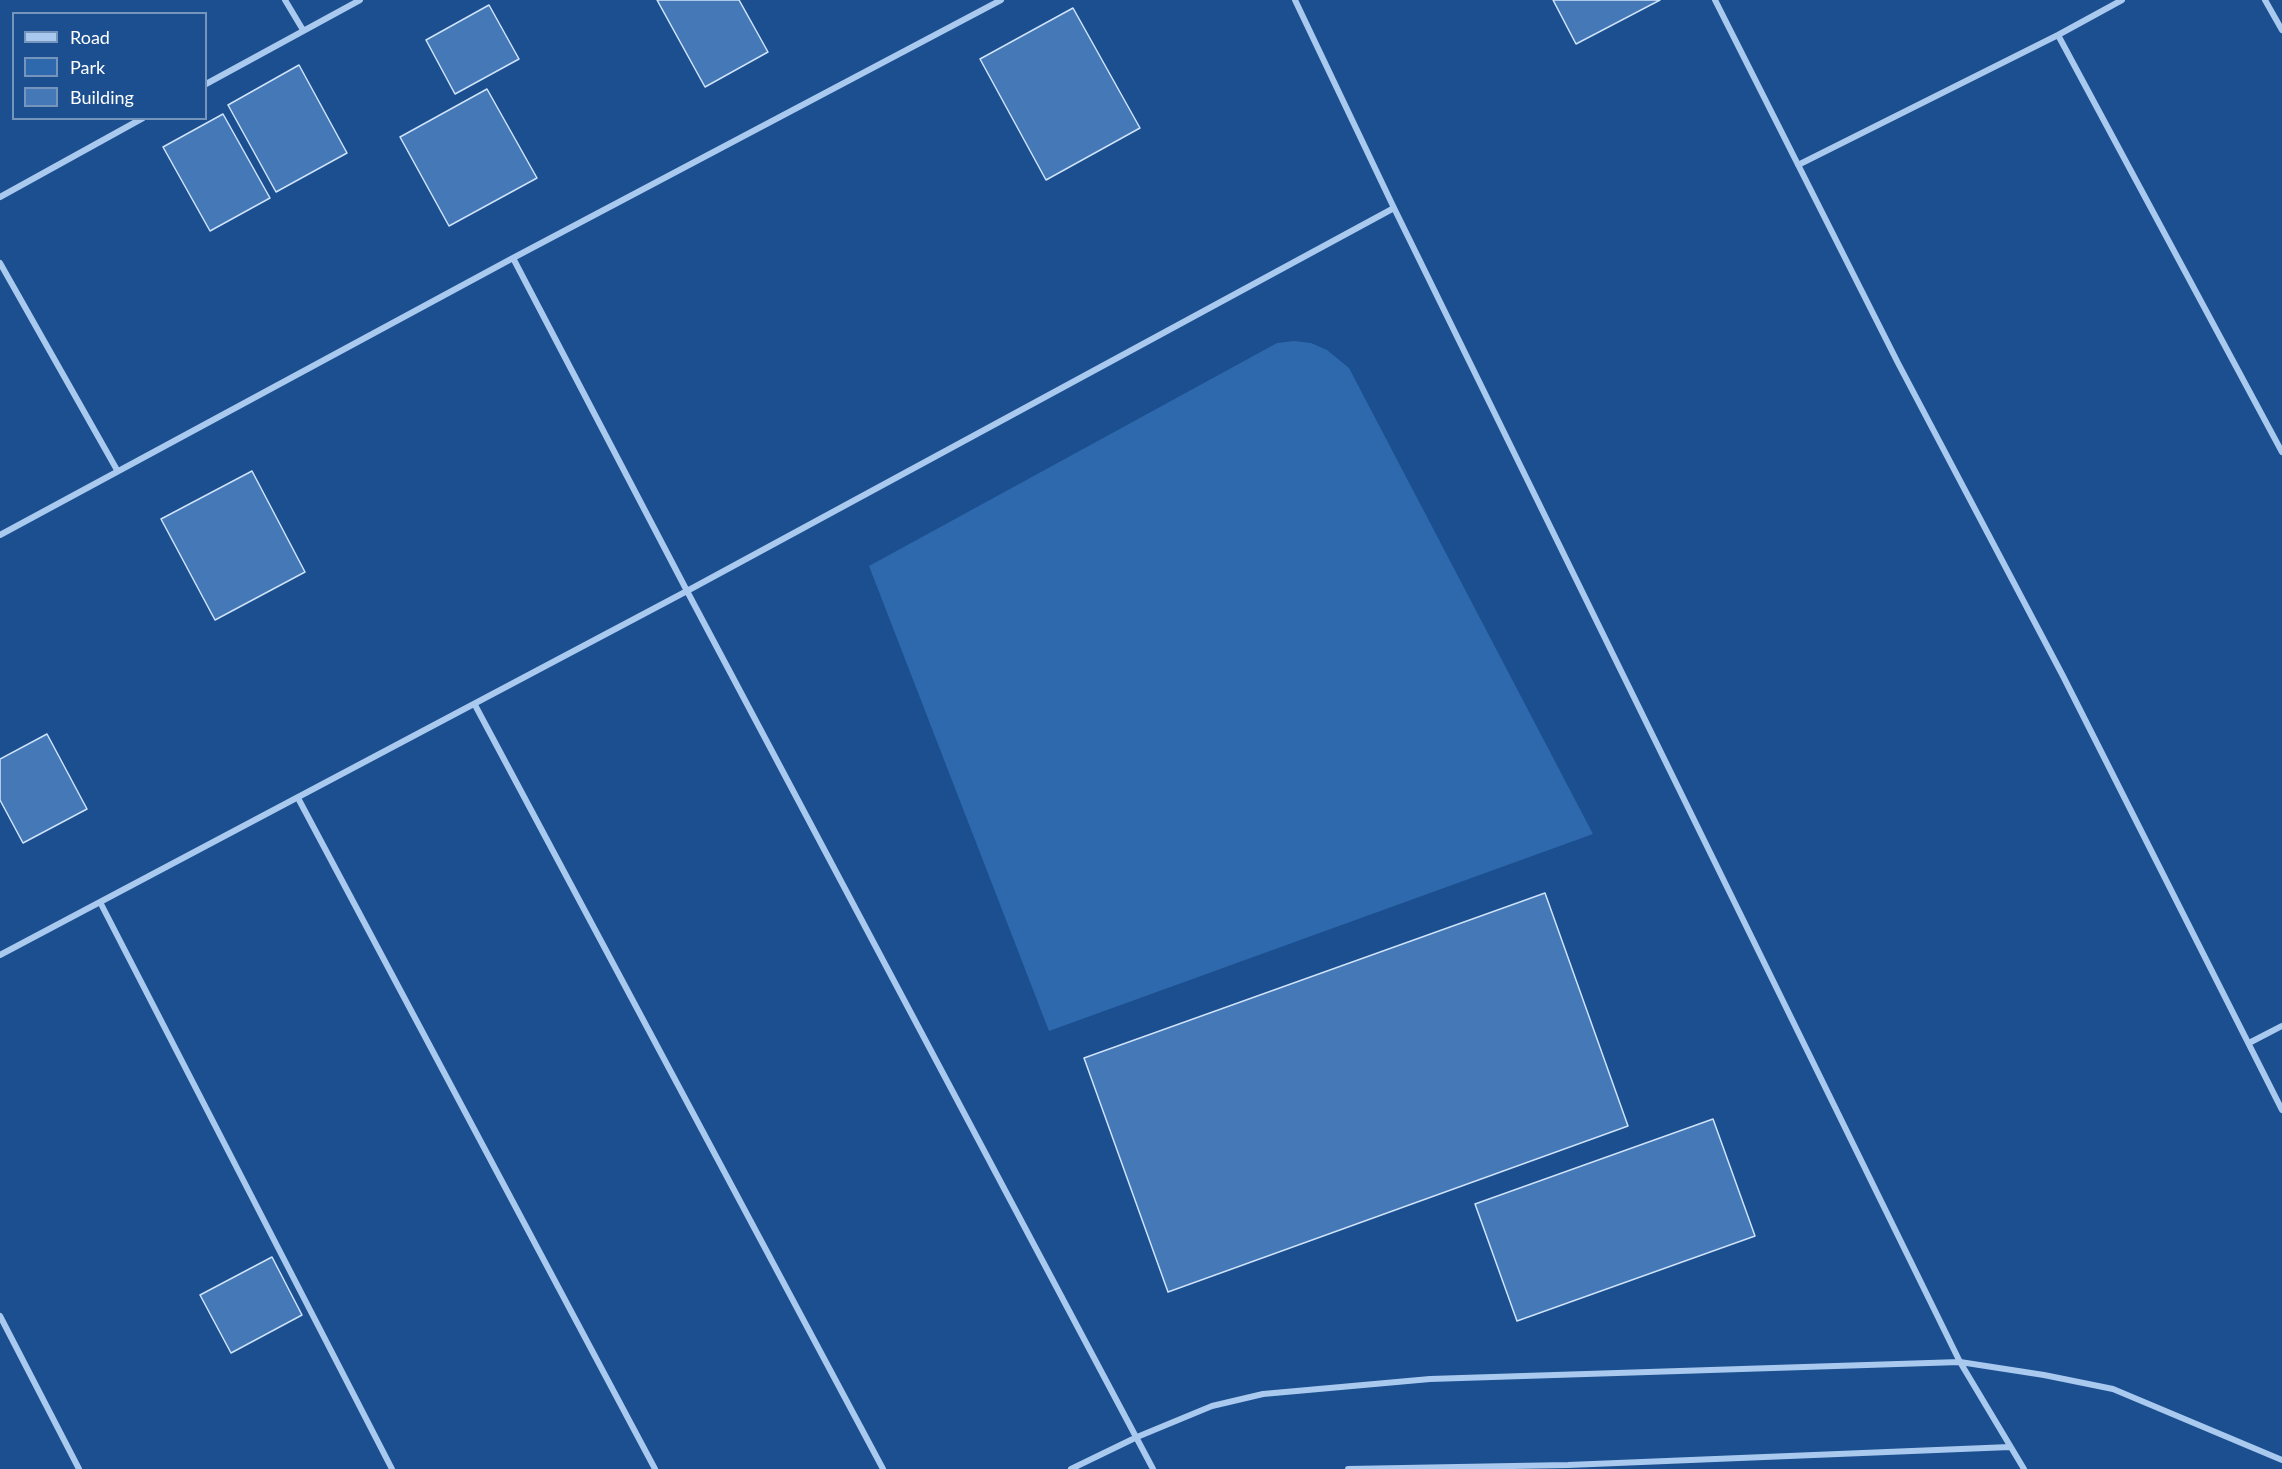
<!DOCTYPE html>
<style>
body{margin:0}
#map{position:relative;width:2282px;height:1469px;overflow:hidden;background:#1b4f8f;font-family:Lato,sans-serif}
canvas{display:block}
.legend{position:absolute;left:12px;top:12px;width:195px;height:108px;box-sizing:border-box;background:#1b4f8f;border:2px solid #7695bc;margin:0;padding:8px 10px;list-style:none;font-size:18px;color:#fff}
.legend li{display:flex;align-items:center;gap:12px;height:30px}
.legend b{width:30px;border:2px solid #7695bc}
</style>
<div id="map">
<canvas width="2282" height="1469"></canvas>
<ul class="legend">
<li><b style="height:8px;background:#a9c9ee"></b>Road</li>
<li><b style="height:16px;background:#2e69ad"></b>Park</li>
<li><b style="height:16px;background:#4478b7"></b>Building</li>
</ul>
</div>
<script>
const c = document.querySelector('canvas').getContext('2d');
c.lineJoin = 'round';
function fill(path, color) { c.fillStyle = color; c.fill(path, 'evenodd'); }
const shape = rows => new Path2D(rows.map(r => 'M' + r).join(''));
function strokePath(path, color, width, dash) { c.strokeStyle = color; c.lineWidth = width; c.lineCap = dash ? 'butt' : 'round'; c.setLineDash(dash || []); c.stroke(path); }
fill(shape([
 [1294,341,1311,343,1327,350,1349,368,1593,834,1049,1031,869,566,1277,343]
]), '#2e69ad');
const building = shape([
 [657,0,739,0,768,52,705,87,657,0],
 [1553,0,1660,0,1576,44,1553,0],
 [489,5,519,59,455,94,426,40,489,5],
 [1073,8,1140,128,1046,180,980,59,1073,8],
 [299,65,347,153,276,192,228,105,299,65],
 [487,89,537,178,449,226,400,137,487,89],
 [223,114,270,198,210,231,163,147,223,114],
 [252,471,305,572,215,620,161,519,252,471],
 [47,734,87,809,23,843,0,800,0,759,47,734],
 [1545,893,1628,1126,1168,1292,1084,1058,1545,893],
 [1713,1119,1755,1236,1517,1321,1475,1204,1713,1119],
 [272,1257,302,1315,231,1353,200,1295,272,1257]
]);
fill(building, '#4478b7');
strokePath(building, '#cfe3fa', 1.5);
strokePath(shape([
 [285,0,303,30],
 [1295,0,1394,208,1960,1362,2024,1469],
 [1715,0,1898,363,2063,676,2282,1110],
 [2265,0,2282,30],
 [2058,35,2282,452],
 [206,84,360,0],
 [1798,165,2058,35,2122,0],
 [0,197,143,118],
 [513,258,687,591,1153,1469],
 [0,263,117,470],
 [0,535,513,258,1001,0],
 [475,705,883,1469],
 [298,798,655,1469],
 [100,902,392,1469],
 [0,955,687,591,1394,208],
 [2249,1043,2282,1026],
 [0,1316,79,1469],
 [1071,1469,1137,1437,1212,1406,1263,1394,1430,1379,1960,1362,2044,1375,2113,1389,2282,1460],
 [1348,1469,1568,1465,2010,1447]
]), '#a9c9ee', 6);
</script>
